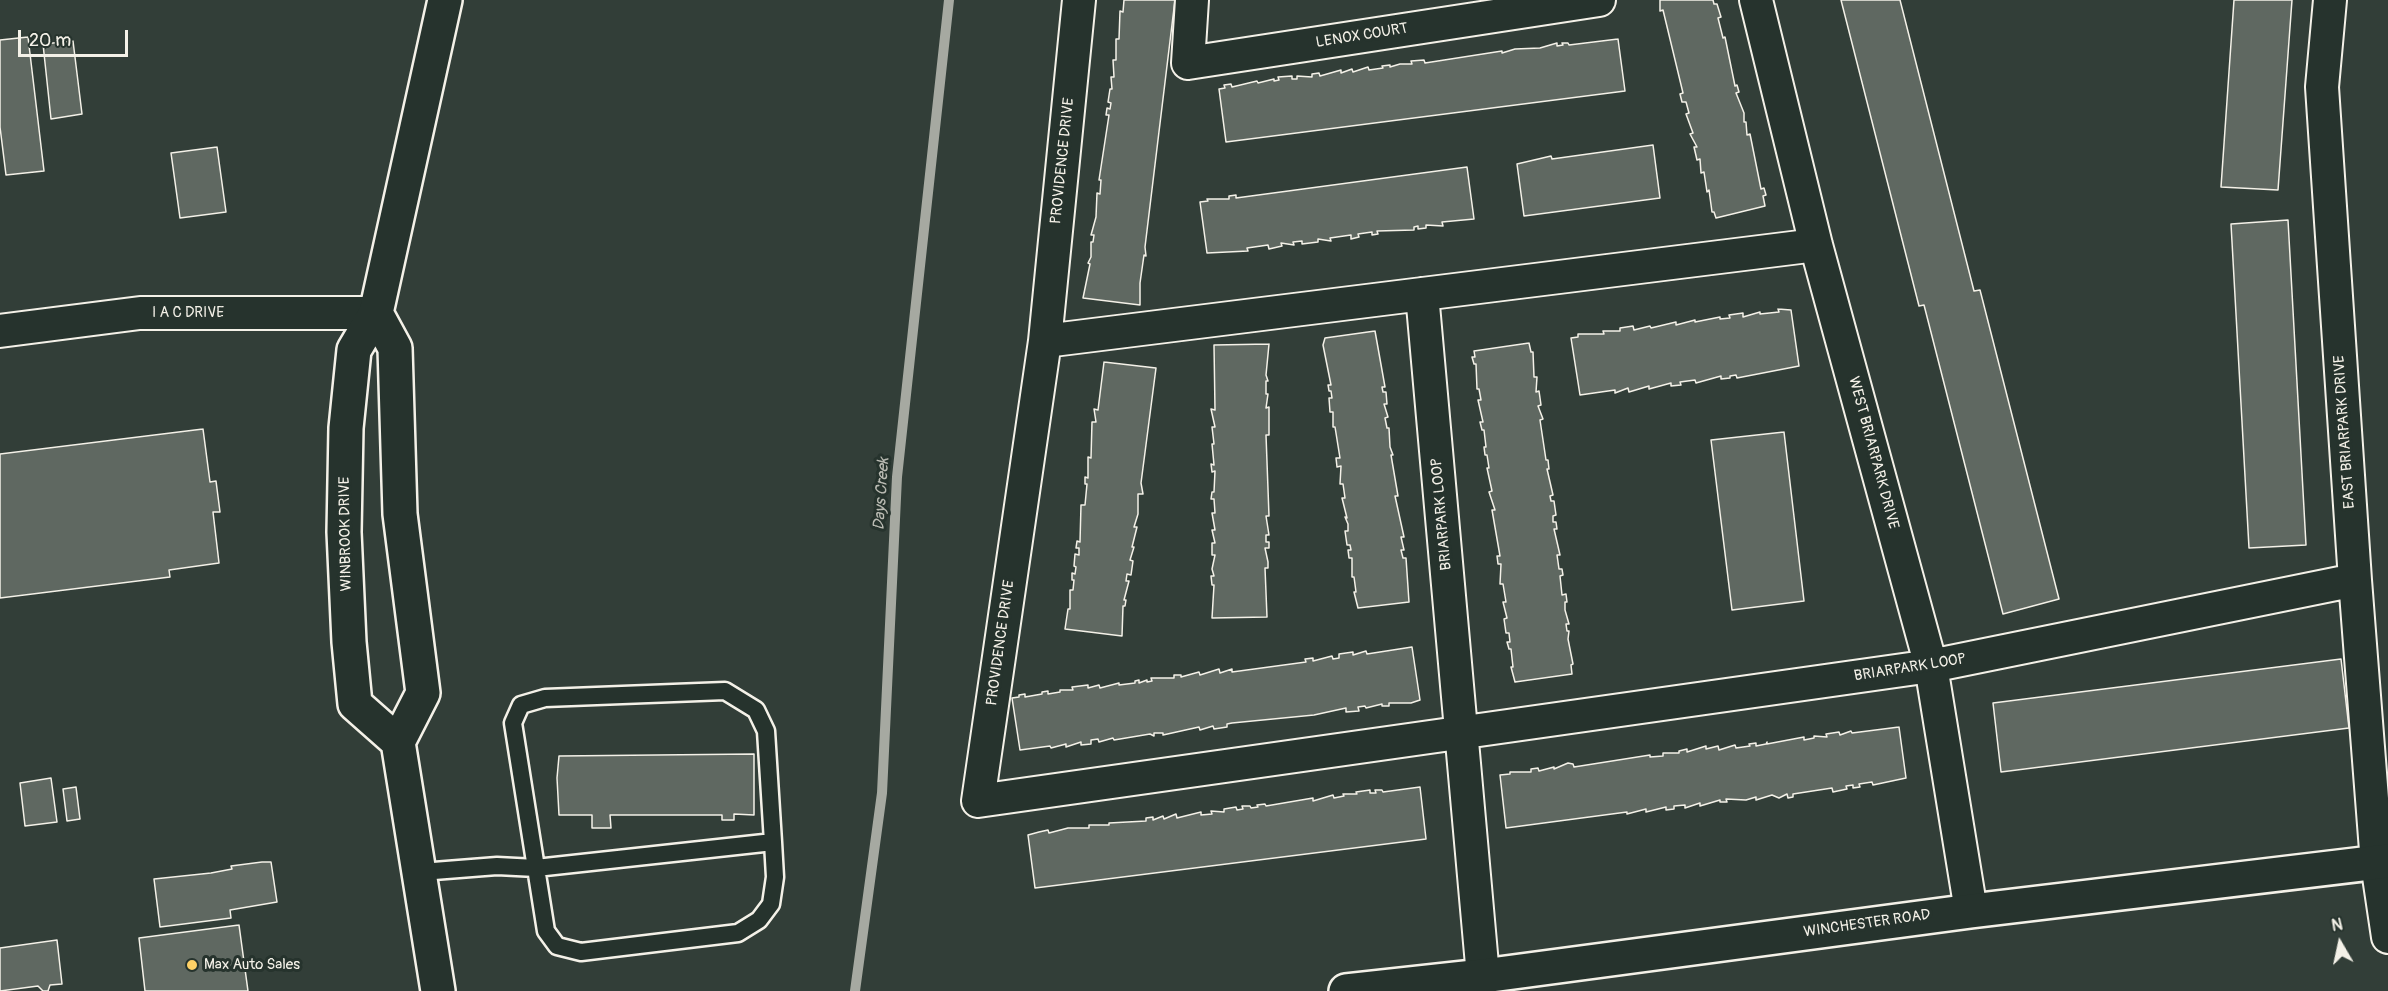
<!DOCTYPE html>
<style>
body{margin:0}
#map{position:relative;width:2388px;height:991px;overflow:hidden;background:#323e38;font-family:Pangolin,sans-serif}
canvas{display:block}
.north{position:absolute;left:2310px;top:913px;width:60px;height:60px;-webkit-text-stroke:4px #26332d;paint-order:stroke;rotate:351deg;font-size:16px;font-weight:700;line-height:24px;text-align:center;color:#f4f1e8}
.north::after{content:'';display:block;margin:auto;width:21px;height:27px;background:#f4f1e8;clip-path:polygon(50% 0,100% 100%,50% 72%,0 100%)}
.scale{position:absolute;left:18px;top:30px;width:110px;height:27px;box-sizing:border-box;border:3px solid #f4f1e8;border-top:0;padding-left:8px;font-size:18px;line-height:21px;white-space:nowrap;color:#f4f1e8;-webkit-text-stroke:4px #26332d;paint-order:stroke}
</style>
<div id="map">
<canvas width="2388" height="991"></canvas>
<div class="north">N</div>
<div class="scale">20 m</div>
</div>
<script>
const c = document.querySelector('canvas').getContext('2d');
c.lineJoin = 'round';
const shape = rows => new Path2D(rows.map(r => 'M' + r).join(''));
function strokePath(path, color, width, dash) { c.strokeStyle = color; c.lineWidth = width; c.lineCap = dash ? 'butt' : 'round'; c.setLineDash(dash || []); c.stroke(path); }
function fill(path, color) { c.fillStyle = color; c.fill(path, 'evenodd'); }
function drawText(font, color, halo, rows, align = 'center') {
  c.font = font + ' Pangolin,sans-serif'; c.lineWidth = 6; c.setLineDash([]); c.textBaseline = 'middle'; c.strokeStyle = halo; c.fillStyle = color; for (const [text, x, y, turn = 0] of rows) {
    c.save(); c.translate(x, y); c.rotate((+turn || 0) * Math.PI / 180); c.textAlign = isNaN(turn) ? turn : align; if (halo) c.strokeText(text, 0, 0); c.fillText(text, 0, 0); c.restore();
  }
}
strokePath(shape([
 [855,991,882,793,897,477,949,0]
]), '#a6a9a1', 10);
const building = shape([
 [1124,0,1175,0,1145,247,1146,256,1144,255,1140,283,1140,305,1083,298,1090,264,1088,263,1091,257,1091,242,1093,242,1094,235,1091,235,1096,217,1097,193,1100,194,1101,180,1099,180,1109,115,1106,115,1107,108,1110,109,1111,103,1108,102,1110,89,1112,89,1111,77,1114,77,1113,60,1116,60,1116,39,1119,39,1120,11,1123,12,1124,0],
 [1660,0,1713,0,1714,4,1717,4,1721,17,1718,18,1723,38,1725,37,1735,86,1737,85,1739,92,1736,93,1744,113,1744,122,1746,122,1747,135,1750,134,1761,189,1764,188,1766,195,1763,196,1765,206,1716,218,1714,212,1712,212,1709,190,1707,192,1704,172,1701,173,1700,159,1697,160,1694,147,1697,147,1690,134,1693,133,1686,114,1689,113,1686,102,1682,102,1680,94,1683,93,1663,10,1660,11,1660,0],
 [1841,0,1900,0,1974,291,1980,290,2059,599,2003,614,1924,305,1919,306,1841,0],
 [2234,0,2292,0,2278,190,2221,187,2234,0],
 [28,37,44,171,6,175,0,127,0,40,28,37],
 [1618,39,1625,91,1226,142,1219,89,1225,88,1224,85,1231,84,1232,87,1257,81,1258,83,1274,79,1274,81,1279,80,1278,77,1292,76,1292,79,1297,79,1297,76,1312,77,1312,74,1319,73,1320,76,1341,70,1341,73,1352,69,1353,72,1368,67,1369,70,1383,68,1382,66,1390,65,1390,67,1400,64,1412,64,1411,61,1424,60,1425,63,1502,51,1502,53,1515,49,1540,48,1557,43,1557,46,1563,45,1562,43,1568,43,1569,45,1618,39],
 [73,41,82,114,51,119,43,44,73,41],
 [1653,145,1660,198,1524,216,1517,164,1551,156,1552,159,1653,145],
 [217,147,226,212,180,218,171,153,217,147],
 [1467,167,1474,219,1442,222,1443,226,1426,225,1426,228,1418,229,1418,226,1414,227,1414,230,1377,231,1378,234,1372,235,1372,232,1358,234,1359,237,1351,239,1351,235,1330,238,1331,241,1318,239,1318,242,1302,244,1302,241,1293,242,1294,245,1281,243,1282,246,1269,249,1268,245,1247,248,1248,251,1207,253,1200,202,1208,201,1207,199,1229,199,1229,196,1236,195,1236,198,1467,167],
 [2288,220,2306,545,2249,548,2231,224,2288,220],
 [1778,309,1791,310,1799,366,1737,378,1736,375,1730,376,1730,378,1721,379,1721,376,1696,383,1695,380,1680,382,1681,385,1671,386,1671,383,1649,389,1649,386,1629,392,1628,388,1615,393,1615,390,1580,395,1571,338,1578,337,1578,334,1604,334,1603,331,1620,331,1620,328,1633,326,1634,330,1650,326,1651,328,1676,322,1676,325,1695,320,1695,322,1720,317,1720,319,1730,318,1729,315,1743,313,1743,317,1760,312,1760,314,1779,312,1778,309],
 [1375,331,1385,387,1382,387,1383,392,1386,392,1387,404,1384,404,1388,417,1385,418,1387,428,1389,428,1390,447,1393,455,1391,455,1398,496,1395,496,1404,537,1401,537,1404,550,1401,550,1403,558,1406,558,1409,602,1358,608,1354,592,1356,592,1354,577,1352,577,1352,558,1349,558,1348,550,1351,550,1350,545,1347,545,1345,531,1348,531,1348,524,1345,517,1347,518,1342,498,1345,498,1343,484,1340,484,1341,466,1337,467,1336,458,1340,458,1335,427,1333,427,1333,412,1330,412,1329,398,1332,398,1331,391,1329,391,1328,385,1331,385,1323,345,1325,338,1375,331],
 [1529,343,1531,352,1533,352,1534,377,1537,377,1536,392,1539,391,1541,405,1538,406,1543,419,1540,420,1546,460,1548,460,1549,469,1547,469,1553,495,1550,496,1551,501,1554,501,1556,515,1553,516,1553,522,1556,522,1557,529,1554,529,1560,555,1557,555,1559,569,1562,569,1563,575,1560,576,1562,595,1566,594,1567,602,1565,602,1565,610,1569,624,1566,624,1567,631,1569,631,1568,639,1573,664,1571,665,1572,674,1515,682,1511,667,1513,667,1511,649,1509,649,1507,642,1510,642,1509,633,1506,633,1504,619,1507,618,1503,602,1506,602,1503,584,1500,584,1501,564,1498,564,1497,556,1500,556,1492,510,1495,510,1489,492,1492,491,1487,468,1489,468,1487,455,1485,455,1484,447,1486,447,1484,430,1482,430,1480,422,1483,422,1478,400,1481,400,1479,389,1477,389,1476,364,1474,364,1472,357,1475,357,1474,351,1529,343],
 [1269,344,1266,375,1268,381,1266,381,1266,394,1268,394,1266,408,1269,407,1269,435,1266,435,1269,516,1266,516,1269,535,1266,535,1266,542,1269,542,1269,548,1265,548,1268,562,1268,568,1265,568,1267,617,1212,618,1214,585,1212,585,1211,576,1214,576,1212,569,1215,555,1212,555,1212,543,1215,543,1212,530,1215,530,1212,513,1215,513,1214,499,1211,499,1212,492,1214,492,1215,471,1212,472,1211,464,1214,465,1212,444,1214,444,1212,427,1215,427,1211,409,1215,410,1214,345,1269,344],
 [1104,362,1156,368,1141,483,1143,494,1138,494,1138,514,1134,527,1137,527,1132,547,1134,547,1130,560,1133,561,1131,575,1127,574,1126,581,1129,581,1124,600,1126,600,1125,606,1123,606,1122,636,1065,629,1068,609,1070,609,1070,590,1073,590,1074,580,1072,580,1072,573,1075,574,1076,567,1074,566,1075,554,1079,555,1079,548,1076,548,1077,541,1080,542,1081,505,1085,505,1087,484,1085,484,1085,477,1088,478,1088,457,1091,458,1092,422,1096,422,1094,409,1098,410,1104,362],
 [203,429,210,482,216,481,220,512,213,512,219,563,169,570,170,577,0,598,0,454,203,429],
 [1784,432,1804,601,1732,610,1711,440,1784,432],
 [1412,647,1420,700,1411,703,1389,703,1389,706,1382,706,1382,704,1366,708,1365,706,1358,707,1359,711,1346,712,1346,708,1314,715,1232,723,1227,724,1227,727,1214,729,1213,726,1200,730,1199,727,1163,735,1163,733,1154,733,1154,736,1150,734,1114,740,1113,738,1099,742,1098,739,1091,740,1091,744,1081,745,1081,742,1066,747,1066,744,1051,748,1050,746,1020,750,1012,698,1019,697,1019,695,1025,694,1025,697,1042,694,1042,692,1048,691,1048,694,1060,692,1060,690,1073,690,1072,687,1088,685,1088,688,1099,685,1100,688,1119,683,1119,685,1135,683,1135,681,1139,680,1139,683,1147,680,1147,682,1152,681,1151,678,1174,678,1174,675,1181,675,1181,677,1199,672,1200,675,1219,669,1220,673,1232,669,1232,672,1306,662,1305,659,1313,658,1313,661,1332,656,1333,659,1339,658,1339,654,1353,652,1353,655,1366,651,1367,654,1412,647],
 [2341,659,2349,728,2001,772,1993,703,2341,659],
 [1899,727,1906,778,1873,785,1872,782,1859,784,1860,787,1853,788,1853,785,1846,786,1847,789,1833,792,1832,788,1793,794,1793,797,1788,798,1787,794,1779,798,1772,795,1756,800,1756,797,1746,800,1726,799,1727,802,1720,802,1720,800,1700,806,1700,803,1685,808,1685,805,1674,806,1674,809,1666,810,1666,807,1646,812,1646,809,1627,814,1627,812,1506,828,1500,775,1510,774,1510,772,1531,772,1531,769,1538,768,1539,771,1554,767,1554,769,1568,763,1573,764,1574,767,1650,755,1650,757,1663,756,1663,753,1679,753,1679,751,1687,749,1687,752,1706,746,1706,749,1718,746,1719,750,1735,745,1736,748,1750,746,1749,744,1756,743,1756,746,1766,744,1767,742,1767,744,1804,737,1804,740,1814,738,1814,736,1827,737,1826,734,1839,732,1840,735,1851,731,1852,733,1899,727],
 [754,754,754,815,734,814,734,820,722,820,722,815,610,815,611,828,592,828,592,815,559,815,557,778,559,756,754,754],
 [51,778,57,822,25,826,20,783,51,778],
 [76,787,80,819,67,821,63,789,76,787],
 [1420,787,1426,839,1035,888,1028,835,1039,832,1048,830,1049,833,1068,828,1089,828,1089,825,1109,825,1109,823,1146,821,1146,818,1153,817,1153,820,1163,816,1164,819,1176,814,1177,818,1201,812,1201,815,1212,814,1211,811,1224,812,1224,809,1236,807,1237,810,1243,809,1242,806,1250,806,1251,808,1258,807,1257,805,1265,804,1266,806,1313,798,1313,801,1333,795,1334,798,1344,796,1343,794,1357,794,1356,792,1370,790,1370,793,1376,793,1375,790,1382,790,1383,792,1420,787],
 [262,862,271,862,277,902,230,910,231,918,160,927,154,879,211,873,232,869,231,866,262,862],
 [239,925,248,991,145,991,139,938,239,925],
 [57,940,62,984,50,985,48,991,43,991,38,986,0,991,0,948,57,940]
]);
fill(building, '#5f6861');
strokePath(building, '#f4f1e8', 1.5);
const service = shape([
 [421,872,497,866,536,868,513,723,521,705,545,698,725,691,756,710,766,731,773,842,775,877,771,904,759,920,738,933,581,952,557,946,546,931,536,868,773,842]
]);
const minor = shape([
 [1079,0,1045,341,978,801,1931,666,2355,580],
 [1192,0,1188,63,1599,0],
 [1756,0,1816,245,1931,666,1971,911],
 [2330,0,2322,87,2355,580,2377,863,2388,937],
 [1422,294,1483,976],
 [0,331,140,313,376,313],
 [1045,341,1816,245]
]);
const tertiary = shape([
 [376,313,395,348,400,514,423,693,398,742,438,991],
 [398,742,355,704,349,642,344,532,346,428,354,350,376,313,445,0]
]);
const primary = shape([
 [1346,991,1483,976,1971,911,2388,861]
]);
strokePath(service, '#f4f1e8', 21);
strokePath(minor, '#f4f1e8', 36);
strokePath(tertiary, '#f4f1e8', 38);
strokePath(primary, '#f4f1e8', 38);
strokePath(service, '#26332d', 16);
strokePath(minor, '#26332d', 32);
strokePath(tertiary, '#26332d', 33);
strokePath(primary, '#26332d', 33);
for (const [x, y, r, color] of [
 [192,965,6,"#ffd166"]
]) { const dot = new Path2D(); dot.arc(x, y, r, 0, 2 * Math.PI); c.fillStyle = color; c.fill(dot); strokePath(dot, '#26332d', 2); }
drawText('15px', '#f4f1e8', '#26332d', [
 ["LENOX COURT",1362,36,-9],
 ["PROVIDENCE DRIVE",1063,161,-84],
 ["I A C DRIVE",188,313],
 ["EAST BRIARPARK DRIVE",2345,432,-94],
 ["WEST BRIARPARK DRIVE",1873,453,75],
 ["BRIARPARK LOOP",1442,514,-95],
 ["WINBROOK DRIVE",346,534,-91],
 ["PROVIDENCE DRIVE",1001,643,-82],
 ["BRIARPARK LOOP",1910,668,-9],
 ["WINCHESTER ROAD",1867,924,-8]
]);
drawText('15px', '#f4f1e8', '#26332d', [
 ["Max Auto Sales",204,965]
], 'left');
drawText('italic 16px', '#babbb3', '#26332d', [
 ["Days Creek",882,494,-86]
]);
</script>
